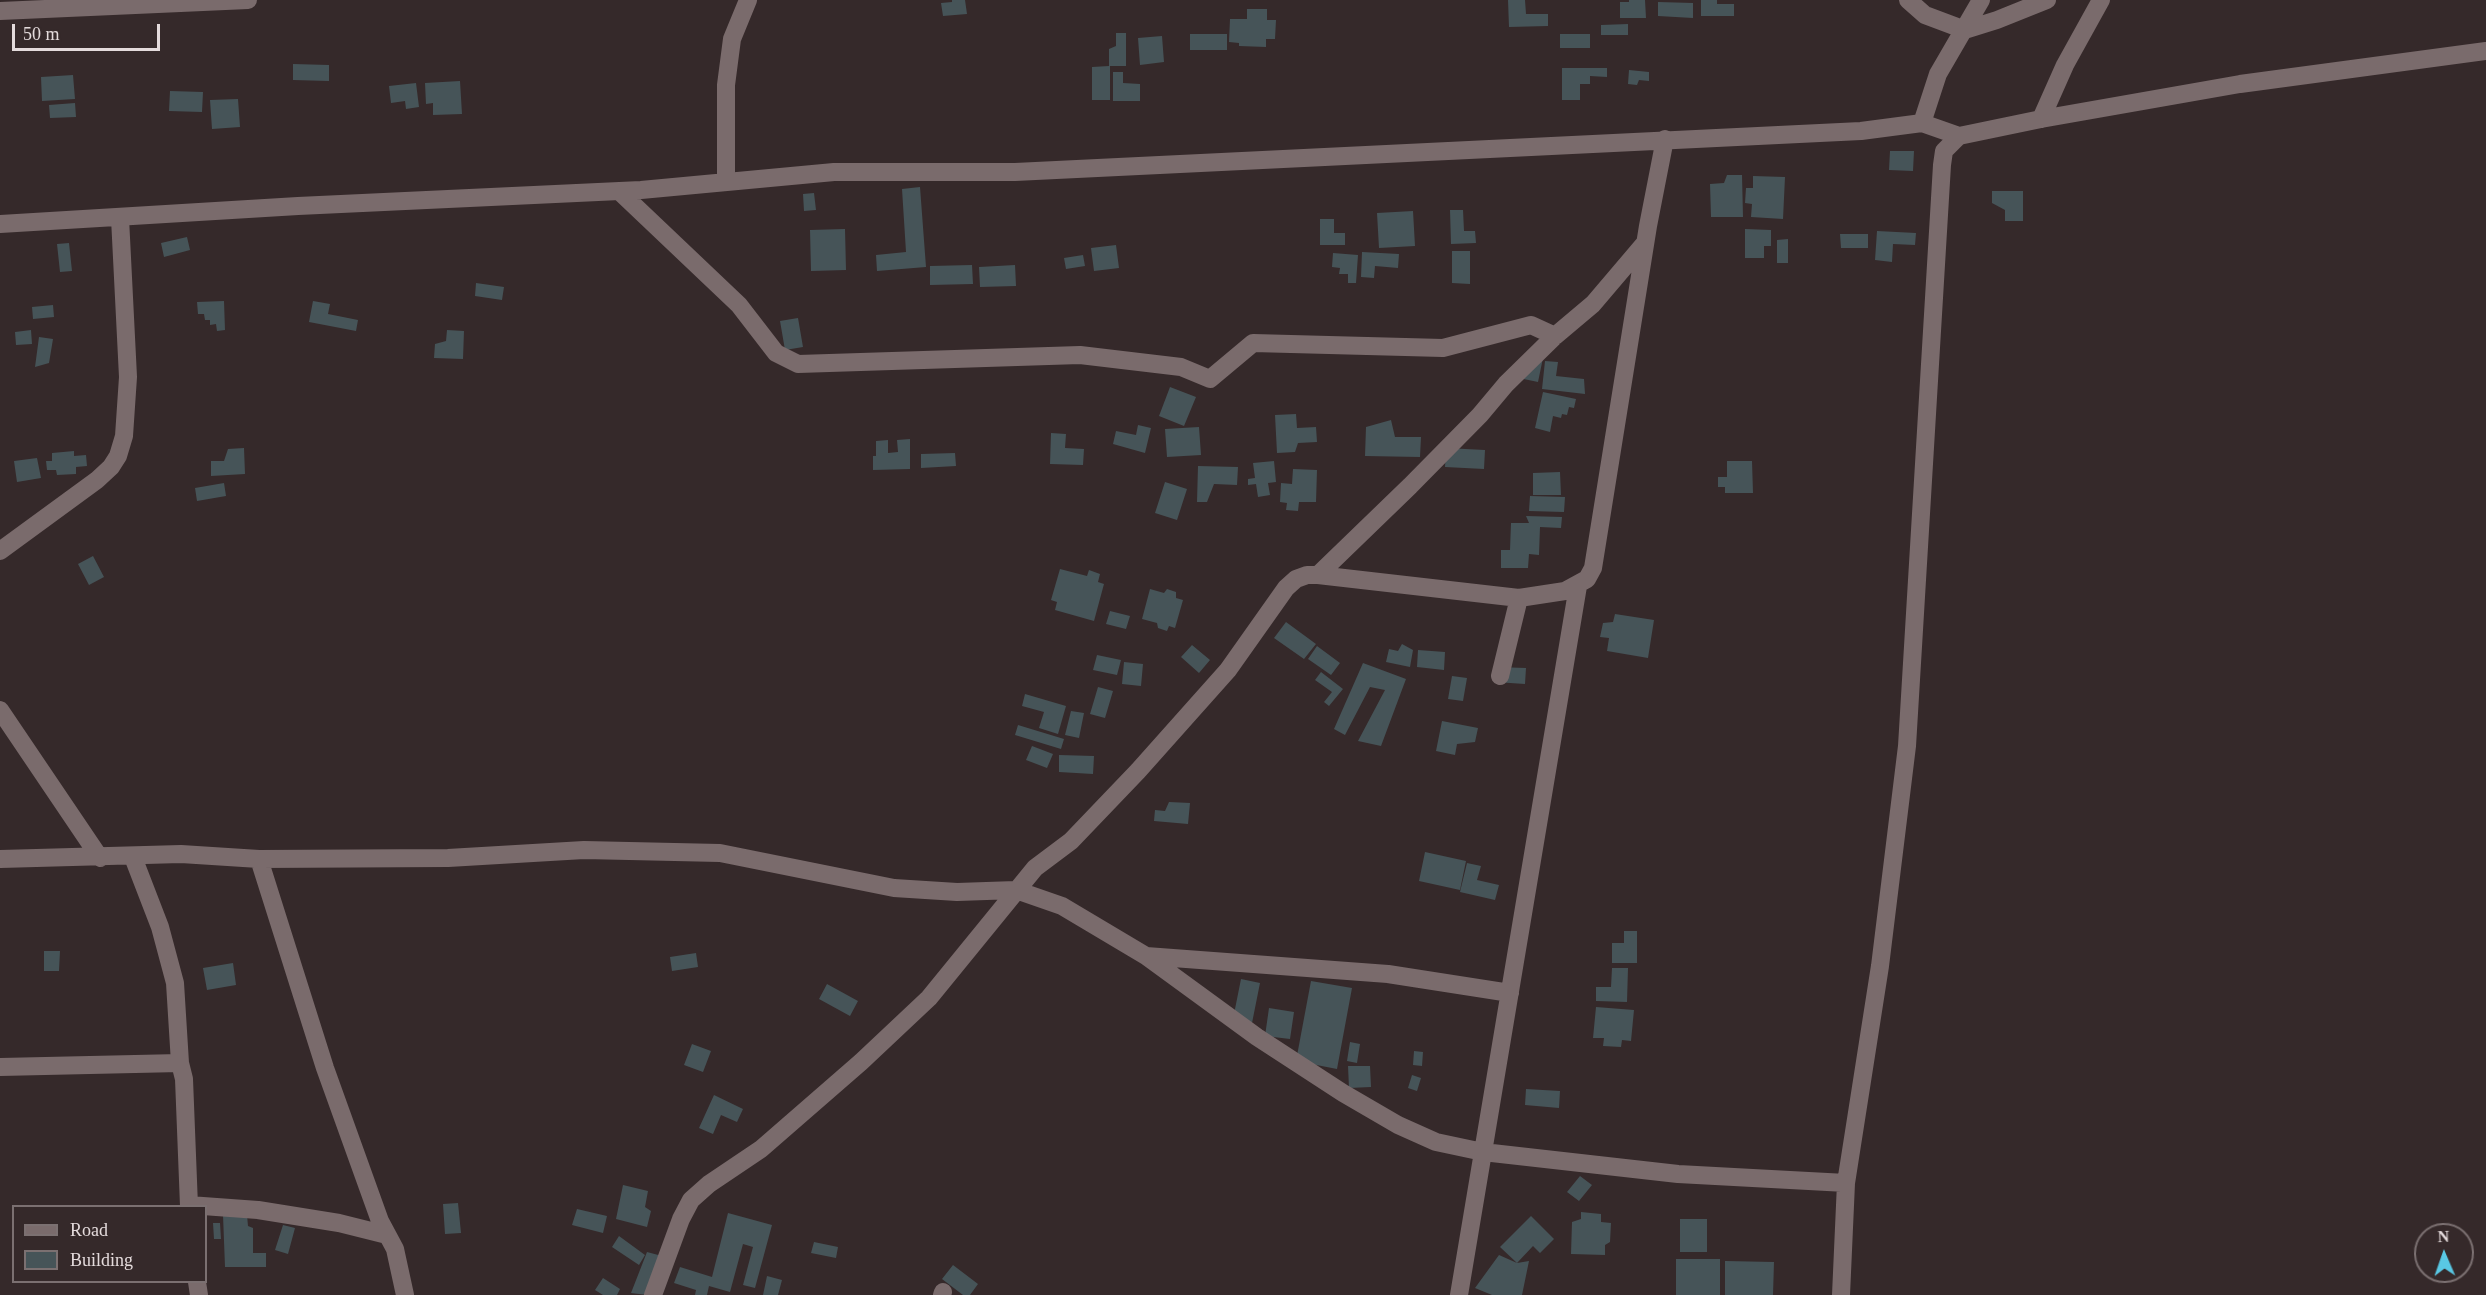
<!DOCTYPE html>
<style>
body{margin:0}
#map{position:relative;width:2486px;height:1295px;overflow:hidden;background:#35292a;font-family:Georgia,serif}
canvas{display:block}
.legend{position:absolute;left:12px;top:1205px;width:195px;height:78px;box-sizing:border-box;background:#35292a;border:2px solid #7b7071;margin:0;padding:8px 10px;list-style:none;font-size:18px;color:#e4dbdc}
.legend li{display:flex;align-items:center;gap:12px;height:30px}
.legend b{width:30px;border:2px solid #7b7071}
.north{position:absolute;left:2414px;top:1223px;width:60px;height:60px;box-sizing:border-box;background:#35292a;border:2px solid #7b7071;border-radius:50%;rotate:358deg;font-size:16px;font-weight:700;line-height:24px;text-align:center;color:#e4dbdc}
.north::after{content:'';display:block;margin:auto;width:21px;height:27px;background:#59c8e4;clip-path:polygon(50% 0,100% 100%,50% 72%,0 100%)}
.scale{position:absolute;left:12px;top:24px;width:148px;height:27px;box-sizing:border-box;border:3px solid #e4dbdc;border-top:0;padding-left:8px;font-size:18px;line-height:21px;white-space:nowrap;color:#e4dbdc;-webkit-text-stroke:4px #35292a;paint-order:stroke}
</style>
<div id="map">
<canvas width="2486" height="1295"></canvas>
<ul class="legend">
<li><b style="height:8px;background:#7a6b6c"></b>Road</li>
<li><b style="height:16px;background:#465458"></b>Building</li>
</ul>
<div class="north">N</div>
<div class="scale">50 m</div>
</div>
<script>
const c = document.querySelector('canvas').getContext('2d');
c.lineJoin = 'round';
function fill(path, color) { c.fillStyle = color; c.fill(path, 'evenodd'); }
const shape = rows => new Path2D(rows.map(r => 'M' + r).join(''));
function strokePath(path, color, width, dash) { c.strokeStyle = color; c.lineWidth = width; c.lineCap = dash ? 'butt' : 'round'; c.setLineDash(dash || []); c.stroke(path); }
fill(shape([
 [952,0,965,0,967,14,943,16,941,3,952,2],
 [1508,0,1525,0,1526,14,1548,14,1548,26,1509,27],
 [1629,0,1645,0,1646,18,1620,18,1620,2,1629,2],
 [1701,0,1717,0,1717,4,1734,4,1734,16,1701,16],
 [1658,2,1693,3,1693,18,1658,16],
 [1247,9,1267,9,1267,20,1276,20,1275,39,1266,39,1266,47,1239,46,1239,43,1229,42,1230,19,1247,19],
 [1628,24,1628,35,1601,35,1601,25],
 [1116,33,1126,33,1126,66,1110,66,1110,100,1092,100,1092,67,1109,66,1109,49,1116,46],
 [1190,34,1227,34,1227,50,1190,50],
 [1560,34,1590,34,1590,48,1560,48],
 [1162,36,1164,62,1140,65,1138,38],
 [293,64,329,65,329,81,293,80],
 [1562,68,1607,68,1607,77,1590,76,1590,84,1580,84,1580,100,1562,100],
 [1629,70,1649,72,1649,81,1639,80,1637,85,1628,84],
 [1113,72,1123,72,1123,83,1140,84,1140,101,1113,101],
 [73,75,75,99,42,101,41,77],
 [460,81,462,114,433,115,433,103,426,104,425,83],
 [416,83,419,107,406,109,405,101,391,103,389,86],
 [170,91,203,92,202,112,169,111],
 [238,99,240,127,212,129,210,100],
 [75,103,76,117,50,118,49,105],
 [1890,151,1914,151,1913,171,1889,170],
 [1727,175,1742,175,1743,217,1711,217,1710,184,1724,183],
 [1753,176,1785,177,1783,219,1751,217,1752,204,1745,203,1746,188,1753,188],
 [920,187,926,267,877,271,876,255,906,252,902,189],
 [1992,191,2023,191,2023,221,2005,221,2005,210,1992,203],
 [814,193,816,210,804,211,803,194],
 [1450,210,1463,210,1464,231,1475,231,1476,243,1451,244],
 [1413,211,1415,246,1379,248,1377,213],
 [1320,219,1334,219,1334,233,1345,233,1345,245,1320,245],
 [845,229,846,270,811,271,810,230],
 [1745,229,1771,230,1771,246,1764,246,1764,258,1745,258],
 [1877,231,1916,233,1915,245,1893,244,1892,262,1875,260],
 [1840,234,1868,234,1868,248,1841,248],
 [187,237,190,250,164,257,161,243],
 [1788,239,1788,263,1777,263,1777,240],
 [69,243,72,271,60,272,57,244],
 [1116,245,1119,268,1094,271,1091,248],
 [1452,251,1470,251,1470,284,1452,283],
 [1362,252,1399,254,1398,268,1375,266,1374,278,1361,277],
 [1333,253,1358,255,1356,283,1348,283,1348,274,1339,274,1340,268,1332,267],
 [1083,255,1085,266,1066,269,1064,258],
 [972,265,973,284,930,285,930,266],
 [1015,265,1016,286,980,287,979,267],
 [476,283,504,287,502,300,475,296],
 [224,301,225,330,217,331,216,324,210,325,210,320,205,320,204,314,198,314,197,302],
 [313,301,330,304,328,314,358,320,356,331,309,322],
 [53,305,54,317,33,319,32,307],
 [798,318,803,347,785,350,780,321],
 [31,330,32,344,16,345,15,332],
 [447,330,464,331,463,359,434,358,435,344,446,341],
 [39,337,53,339,49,363,35,367],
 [1543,358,1538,382,1514,377],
 [1545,361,1558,362,1556,376,1584,379,1585,394,1542,389],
 [1170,387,1196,397,1184,426,1159,416],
 [1543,392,1576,399,1574,408,1569,407,1567,415,1562,414,1561,418,1553,416,1550,432,1535,428],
 [1296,414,1297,428,1316,427,1317,442,1298,443,1295,452,1277,453,1275,415],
 [1391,420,1395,437,1421,437,1420,457,1365,456,1366,427],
 [1138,425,1151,428,1145,453,1113,444,1116,431,1136,435],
 [1199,427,1201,455,1167,457,1165,429],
 [1051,433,1066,434,1065,448,1084,449,1083,465,1050,464],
 [910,439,910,469,873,470,873,456,876,456,876,441,888,440,888,453,898,452,897,440],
 [244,448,245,474,211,476,211,461,224,461,228,449],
 [1446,448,1485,450,1484,469,1445,467],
 [74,451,74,456,86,455,87,466,76,467,76,474,57,475,56,470,47,470,46,461,52,461,52,453],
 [955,453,956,466,921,468,921,454],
 [37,458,41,478,17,482,14,461],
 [1274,461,1276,482,1268,483,1270,495,1258,497,1256,484,1248,485,1248,479,1255,478,1253,463],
 [1727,461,1752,461,1753,493,1725,493,1725,487,1718,487,1718,477,1727,477],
 [1198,466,1238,467,1237,485,1214,484,1207,502,1197,502],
 [1293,469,1317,470,1316,502,1299,502,1298,511,1286,510,1287,503,1280,502,1281,483,1292,484],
 [1560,472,1561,495,1533,495,1533,473],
 [1165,482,1187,489,1177,520,1155,513],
 [224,483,226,496,197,501,195,488],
 [1530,496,1565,497,1564,512,1529,511],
 [1526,516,1562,517,1561,528,1540,527,1539,555,1529,554,1528,568,1501,568,1501,550,1510,550,1511,523,1529,523],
 [93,556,104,577,89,585,78,564],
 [1060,569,1087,576,1089,570,1100,574,1098,582,1104,584,1094,621,1055,610,1057,602,1051,600],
 [1150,589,1164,593,1167,589,1176,592,1176,598,1183,600,1175,628,1169,626,1167,631,1158,628,1157,623,1142,619],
 [1110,611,1130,616,1126,629,1106,624],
 [1615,614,1654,620,1648,658,1607,651,1609,638,1600,637,1603,623,1613,622],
 [1286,622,1316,644,1304,659,1274,638],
 [1402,644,1413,650,1410,667,1386,662,1389,649,1398,651],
 [1192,645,1210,660,1199,673,1181,657],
 [1317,646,1340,663,1331,675,1308,659],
 [1418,650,1445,652,1444,670,1417,667],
 [1097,655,1121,660,1117,675,1093,670],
 [1124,662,1143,664,1141,686,1122,684],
 [1363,663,1406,679,1381,746,1358,741,1385,690,1370,687,1345,735,1334,729],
 [1496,667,1526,668,1525,684,1495,682],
 [1321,672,1343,689,1329,706,1324,702,1332,692,1315,680],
 [1452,676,1467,678,1463,701,1448,699],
 [1098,687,1113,691,1105,718,1090,714],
 [1025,694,1066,706,1058,734,1039,728,1044,712,1022,706],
 [1071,711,1084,713,1079,738,1065,735],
 [1442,721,1478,728,1475,742,1457,744,1455,755,1436,751],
 [1018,725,1064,739,1061,749,1015,735],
 [1032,746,1053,754,1047,768,1026,760],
 [1059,755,1094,756,1093,774,1059,772],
 [1169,802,1190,803,1188,824,1154,821,1155,810,1165,811],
 [1425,852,1466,861,1460,890,1419,881],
 [1467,863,1481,866,1477,880,1499,885,1495,900,1460,892],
 [1624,931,1637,931,1637,963,1612,963,1612,943,1624,943],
 [44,951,60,951,59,971,44,971],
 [696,953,698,967,672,971,670,957],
 [233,963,236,985,207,990,203,968],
 [1612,968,1628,968,1627,1002,1596,1001,1596,987,1611,987],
 [1241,979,1260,983,1252,1023,1234,1014],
 [1311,981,1352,988,1337,1069,1296,1061],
 [827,984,858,1001,850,1016,819,999],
 [1596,1007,1634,1010,1631,1041,1622,1040,1621,1047,1603,1046,1604,1038,1593,1038],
 [1269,1008,1294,1012,1290,1039,1265,1036],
 [1350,1042,1360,1044,1357,1063,1347,1061],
 [692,1044,711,1051,703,1072,684,1065],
 [1414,1051,1423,1052,1422,1066,1413,1065],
 [1348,1066,1370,1066,1371,1087,1349,1088],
 [1412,1075,1421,1078,1417,1091,1408,1088],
 [1526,1089,1560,1091,1559,1108,1525,1105],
 [714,1095,743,1109,737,1122,721,1115,713,1134,699,1128],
 [1580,1176,1592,1185,1579,1201,1567,1192],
 [623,1185,648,1191,645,1207,651,1211,647,1227,616,1219],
 [458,1203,461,1233,445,1234,443,1204],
 [577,1209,607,1216,603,1233,572,1225],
 [1581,1212,1601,1214,1601,1222,1611,1223,1610,1242,1605,1245,1605,1255,1571,1254,1572,1222,1581,1219],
 [728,1213,772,1225,755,1288,743,1285,753,1247,743,1244,730,1292,709,1286,707,1295,695,1295,696,1290,674,1283,680,1267,712,1277],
 [223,1215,247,1215,248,1226,253,1228,253,1253,266,1253,266,1267,225,1267],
 [1531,1216,1554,1239,1540,1253,1533,1246,1517,1263,1500,1247],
 [1680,1219,1707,1219,1707,1252,1680,1252],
 [213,1223,220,1223,221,1239,214,1239],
 [283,1225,295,1228,288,1254,275,1250],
 [619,1236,645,1255,639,1265,612,1247],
 [814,1242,838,1247,836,1258,811,1253],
 [647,1252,662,1256,647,1295,631,1293],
 [1499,1255,1517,1263,1529,1261,1522,1295,1492,1295,1475,1288],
 [1676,1259,1720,1259,1720,1295,1676,1295],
 [1725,1261,1774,1262,1773,1295,1725,1295],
 [953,1265,978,1284,970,1295,963,1295,942,1279],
 [767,1276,782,1280,778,1295,763,1295],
 [603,1278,620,1289,617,1295,603,1295,595,1290]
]), '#465458');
strokePath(shape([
 [1908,0,1925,15,1965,30,1997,20,2047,0],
 [0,11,248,0],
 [2041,119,2065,65,2101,0],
 [1922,123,1938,74,1981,0],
 [726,181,726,85,732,39,748,0],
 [619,191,739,305,776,353,798,364,1080,355,1181,367,1210,379,1253,343,1443,348,1531,325,1555,336],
 [0,224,298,206,641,190,834,172,1015,172,1861,131,1922,123,1959,136],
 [0,551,97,480,111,467,118,456,124,436,128,377,120,218],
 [1318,575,1410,486,1480,415,1506,384,1555,336,1593,304,1644,244],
 [1500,676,1519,598],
 [0,710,100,858],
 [133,857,160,927,175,983,180,1063,184,1079,189,1206],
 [0,859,181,854,259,859,448,858,584,850,720,853,894,888,957,892,1016,890,1062,906,1146,956,1257,1037,1343,1093,1398,1125,1436,1142,1483,1152,1678,1174,1846,1183],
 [259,859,325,1068,380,1221,395,1249,405,1295],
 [1146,956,1388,974,1510,993],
 [0,1067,180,1063],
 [189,1205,258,1210,339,1223,387,1235],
 [197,1282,199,1295],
 [653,1295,681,1219,691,1200,709,1184,761,1149,861,1062,929,998,1035,868,1071,841,1138,771,1228,670,1286,588,1296,579,1307,575,1318,575,1519,598,1565,591,1587,579,1593,568,1648,226,1665,139],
 [942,1295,943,1292],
 [1459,1295,1578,586],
 [1841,1295,1846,1183,1880,966,1907,746,1942,165,1944,151,1959,136,2041,119,2240,84,2486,51]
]), '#7a6b6c', 18);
</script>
